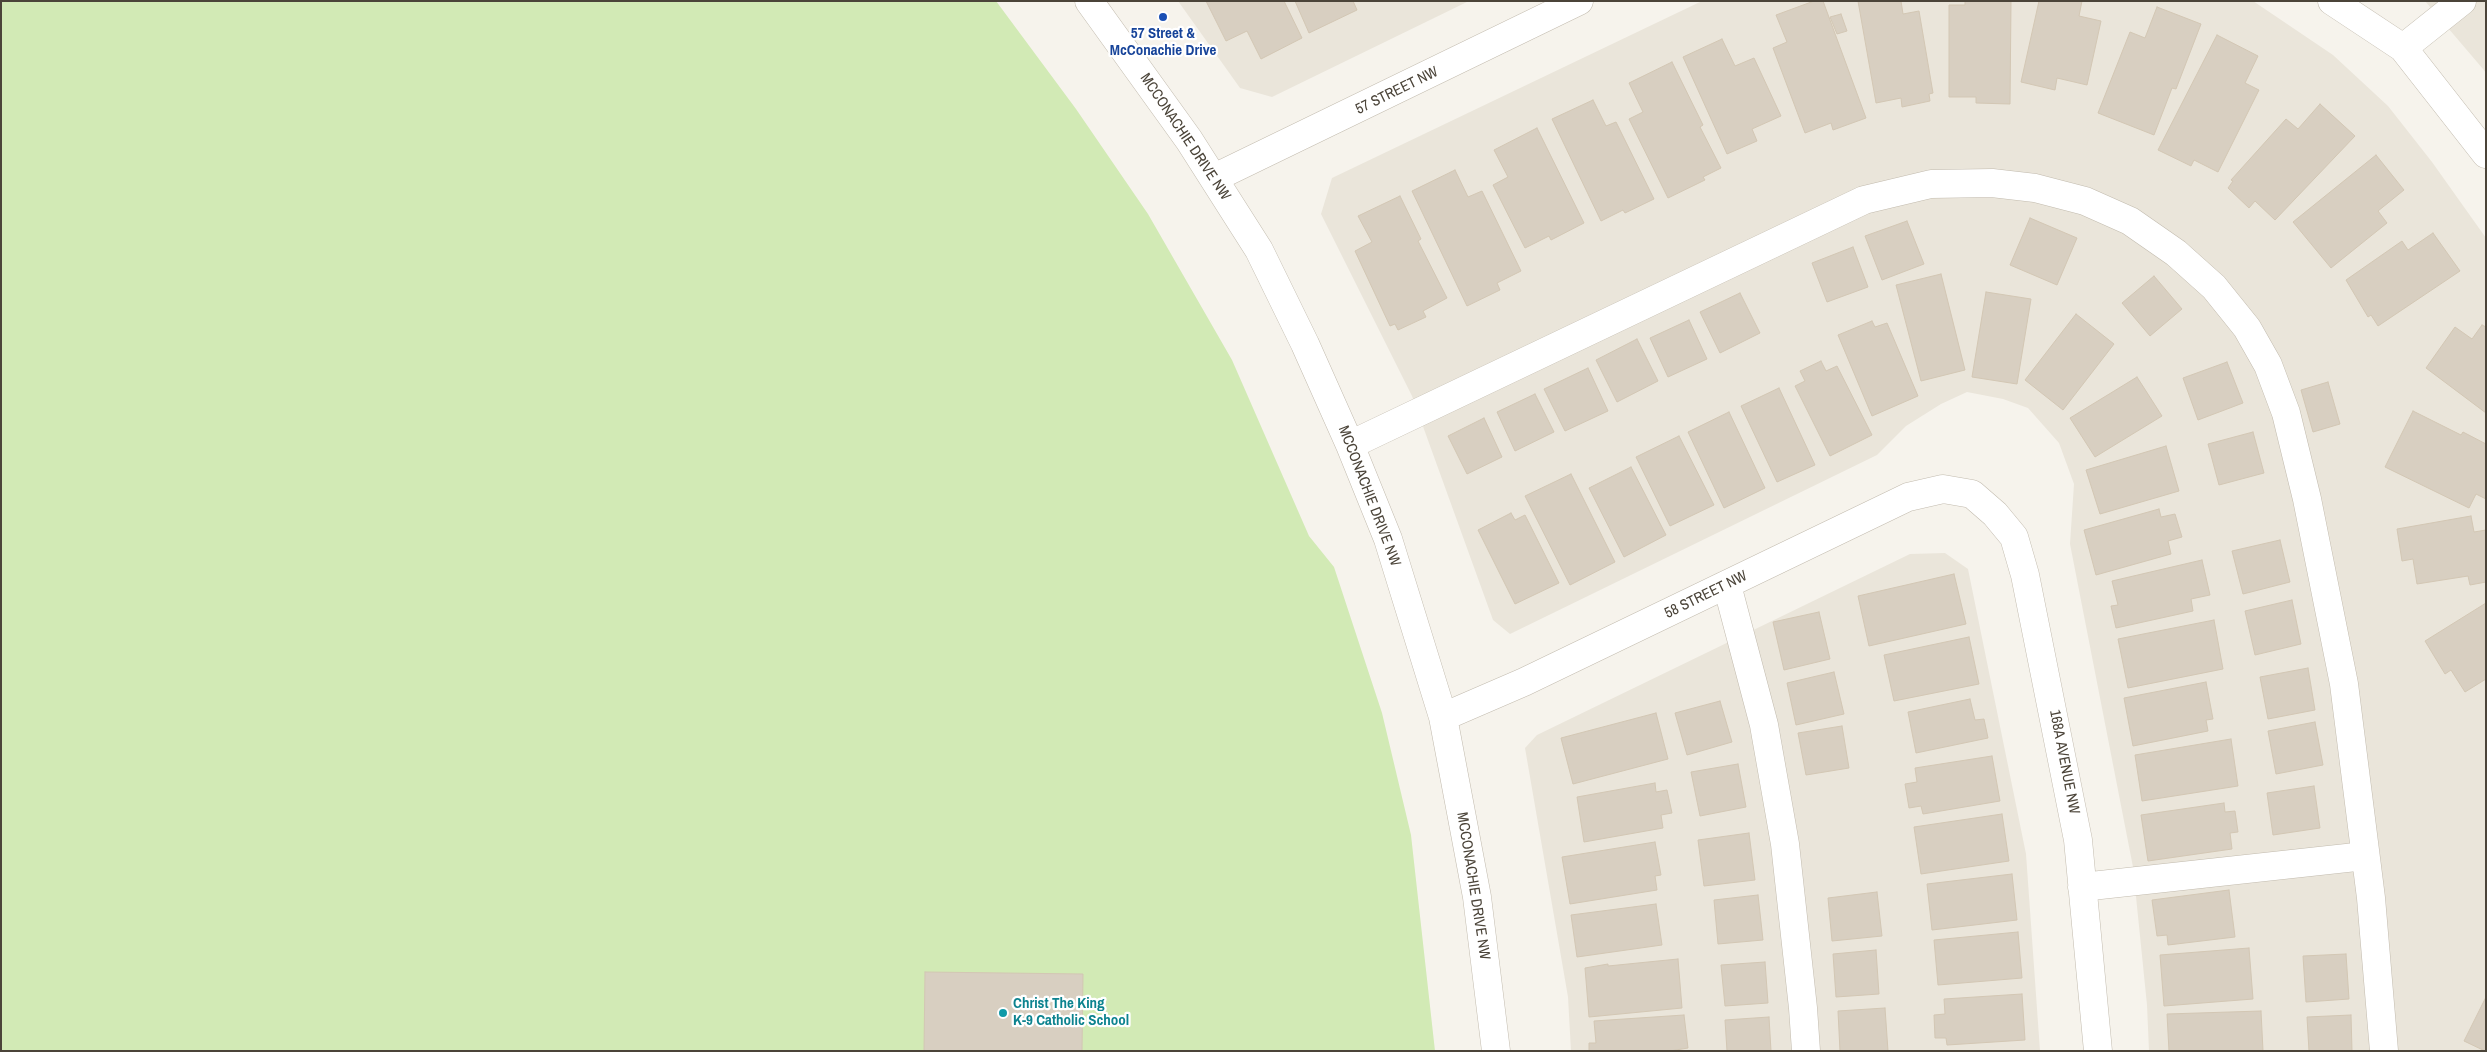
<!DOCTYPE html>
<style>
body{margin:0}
#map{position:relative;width:2487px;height:1052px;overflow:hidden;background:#f6f3ec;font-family:"Archivo Narrow",sans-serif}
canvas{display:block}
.frame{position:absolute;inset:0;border:2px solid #4b4439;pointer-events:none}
</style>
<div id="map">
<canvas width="2487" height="1052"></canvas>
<div class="frame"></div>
</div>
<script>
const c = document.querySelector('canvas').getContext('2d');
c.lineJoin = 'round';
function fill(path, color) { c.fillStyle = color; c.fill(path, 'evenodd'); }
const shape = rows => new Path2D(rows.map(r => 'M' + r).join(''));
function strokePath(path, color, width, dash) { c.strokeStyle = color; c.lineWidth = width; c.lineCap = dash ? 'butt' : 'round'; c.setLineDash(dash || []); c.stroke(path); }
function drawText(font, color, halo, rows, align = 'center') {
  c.font = font + ' "Archivo Narrow",sans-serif'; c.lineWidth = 4.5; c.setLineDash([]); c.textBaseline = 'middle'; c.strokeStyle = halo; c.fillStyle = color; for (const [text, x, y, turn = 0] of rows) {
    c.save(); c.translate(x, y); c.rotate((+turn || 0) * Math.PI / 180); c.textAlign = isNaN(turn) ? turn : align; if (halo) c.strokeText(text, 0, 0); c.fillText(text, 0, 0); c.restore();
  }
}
fill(shape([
 [1178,1,1469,1,1272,97,1240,88],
 [1702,1,2253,1,2333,55,2388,106,2432,162,2486,238,2486,1051,2149,1051,2147,1005,2133,867,2070,544,2074,484,2059,443,2028,408,2003,399,1967,392,1941,404,1906,426,1877,455,1510,634,1493,620,1412,396,1321,214,1332,178],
 [2425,1,2486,1,2486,73,2483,69],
 [1945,553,1968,569,2026,854,2040,1051,1571,1051,1568,997,1525,748,1537,735,1910,554]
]), '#eae5da');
fill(shape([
 [1,1,996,1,1076,109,1148,214,1232,360,1309,536,1334,567,1382,713,1411,835,1435,1051,1,1051]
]), '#d2eab5');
const building = shape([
 [1206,1,1284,1,1302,38,1261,59,1247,31,1226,41,1206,1],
 [1295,1,1353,1,1357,10,1309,33,1295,1],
 [1814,1,1823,1,1866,118,1833,130,1831,123,1805,133,1773,48,1787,42,1776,15,1814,1],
 [1858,1,1901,1,1903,14,1919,11,1933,93,1929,94,1930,101,1902,107,1901,98,1876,103,1858,1],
 [1965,1,2011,1,2010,104,1976,103,1976,97,1949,97,1949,5,1965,5,1965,1],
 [2039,1,2082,1,2079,16,2101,21,2087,85,2057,78,2055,90,2021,82,2039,1],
 [2157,7,2201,24,2176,89,2172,88,2154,135,2098,113,2130,32,2145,38,2157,7],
 [1841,14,1847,31,1837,34,1830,17,1841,14],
 [2217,35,2258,56,2245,83,2259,90,2218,172,2194,160,2191,166,2158,150,2217,35],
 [1722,39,1735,66,1754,58,1781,116,1752,129,1757,141,1727,154,1683,57,1722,39],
 [1672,62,1703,125,1700,127,1721,168,1703,177,1705,180,1668,198,1629,119,1643,112,1629,83,1672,62],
 [1593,100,1606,126,1616,122,1654,199,1625,213,1623,210,1601,221,1552,119,1593,100],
 [2320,104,2355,136,2275,220,2255,201,2249,208,2228,188,2233,181,2231,180,2286,119,2298,129,2320,104],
 [1537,128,1584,223,1551,240,1549,236,1525,248,1493,185,1508,177,1494,150,1537,128],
 [2376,155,2404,190,2378,211,2387,223,2331,268,2293,222,2376,155],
 [1455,170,1468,197,1482,191,1521,271,1497,283,1500,290,1467,306,1412,191,1455,170],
 [1400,196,1421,239,1418,241,1447,298,1423,311,1426,317,1398,330,1395,324,1390,326,1355,251,1372,242,1358,216,1400,196],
 [2030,218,2077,238,2057,285,2010,265,2030,218],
 [1907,221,1924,264,1882,280,1865,236,1907,221],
 [2433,233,2460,271,2378,326,2371,315,2368,317,2346,280,2402,241,2408,250,2433,233],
 [1853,247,1868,287,1827,302,1812,263,1853,247],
 [1941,274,1965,370,1921,381,1896,285,1941,274],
 [2154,276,2182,309,2150,336,2122,303,2154,276],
 [1986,292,2031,299,2017,384,1972,377,1986,292],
 [1740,293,1760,333,1720,353,1700,312,1740,293],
 [2076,314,2114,344,2063,410,2025,380,2076,314],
 [1689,320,1707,359,1668,377,1650,338,1689,320],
 [1872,321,1875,327,1887,323,1918,396,1872,416,1838,335,1872,321],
 [2482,325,2486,327,2486,413,2426,368,2455,327,2472,339,2482,325],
 [1637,339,1658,381,1617,402,1596,360,1637,339],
 [1821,361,1826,371,1837,366,1872,435,1830,456,1795,386,1805,381,1800,371,1821,361],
 [2227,362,2243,403,2198,420,2183,378,2227,362],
 [1588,368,1608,411,1565,431,1544,389,1588,368],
 [2137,377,2162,416,2095,457,2070,418,2137,377],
 [2328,382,2340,424,2313,432,2301,390,2328,382],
 [1779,388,1815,465,1777,482,1741,406,1779,388],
 [1535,394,1554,432,1515,451,1497,412,1535,394],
 [2413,411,2461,435,2463,432,2486,444,2486,499,2476,494,2469,508,2385,467,2413,411],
 [1729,412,1765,488,1724,508,1688,432,1729,412],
 [1484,418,1502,457,1467,474,1448,436,1484,418],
 [2253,432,2264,473,2219,485,2208,444,2253,432],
 [1679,436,1714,505,1670,526,1636,457,1679,436],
 [2166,446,2179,491,2100,514,2086,470,2166,446],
 [1631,467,1666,535,1624,557,1589,488,1631,467],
 [1571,474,1615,562,1570,585,1525,496,1571,474],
 [2159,509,2161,517,2175,514,2182,537,2168,541,2171,554,2096,575,2084,530,2159,509],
 [1511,513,1515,520,1525,515,1559,583,1515,604,1478,530,1511,513],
 [2471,516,2474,532,2486,530,2486,582,2470,585,2468,576,2417,584,2413,559,2402,561,2397,529,2471,516],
 [2280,540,2290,582,2243,594,2232,551,2280,540],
 [2202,560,2210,595,2191,599,2193,611,2116,628,2111,606,2118,605,2112,581,2202,560],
 [1954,574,1966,624,1869,646,1858,596,1954,574],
 [2292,600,2301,644,2255,655,2245,611,2292,600],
 [2486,603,2486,679,2465,692,2451,670,2445,674,2425,641,2486,603],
 [1819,612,1830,659,1784,670,1773,622,1819,612],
 [2214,620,2223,669,2128,688,2118,639,2214,620],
 [1969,637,1979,684,1894,701,1884,655,1969,637],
 [2308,668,2315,710,2268,719,2260,677,2308,668],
 [1834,672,1844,714,1796,725,1787,683,1834,672],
 [2206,682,2213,719,2206,720,2208,731,2133,746,2124,698,2206,682],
 [1970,699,1975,720,1984,719,1988,738,1916,753,1908,712,1970,699],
 [1720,701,1732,742,1687,755,1675,713,1720,701],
 [1656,713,1668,759,1573,784,1561,738,1656,713],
 [2315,722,2323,765,2276,774,2268,731,2315,722],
 [1842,726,1849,768,1806,775,1798,733,1842,726],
 [2231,739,2238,786,2142,801,2135,755,2231,739],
 [1992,756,2000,801,1923,814,1921,806,1909,808,1905,784,1917,782,1915,768,1992,756],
 [1738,764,1746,807,1700,816,1691,772,1738,764],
 [1655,783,1656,792,1667,790,1672,813,1661,815,1663,828,1584,842,1577,797,1655,783],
 [2314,786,2320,828,2273,835,2267,793,2314,786],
 [2224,803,2225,812,2235,811,2238,832,2230,833,2232,849,2148,861,2141,815,2224,803],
 [2002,814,2009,861,1921,874,1914,827,2002,814],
 [1749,833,1755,880,1704,886,1698,840,1749,833],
 [1655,842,1661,875,1655,876,1657,890,1570,904,1562,857,1655,842],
 [2012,874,2017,920,1932,930,1927,884,2012,874],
 [2229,890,2235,937,2168,945,2167,935,2157,936,2152,900,2229,890],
 [1877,892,1882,936,1832,941,1828,898,1877,892],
 [1758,895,1763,940,1718,944,1714,900,1758,895],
 [1656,904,1662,945,1577,957,1571,915,1656,904],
 [2018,932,2022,978,1938,985,1934,940,2018,932],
 [2249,948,2253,999,2164,1006,2160,955,2249,948],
 [1876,950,1879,994,1836,997,1833,954,1876,950],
 [2346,954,2349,999,2306,1002,2303,956,2346,954],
 [1678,959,1682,1008,1589,1017,1585,968,1608,964,1608,966,1678,959],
 [1765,962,1768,1003,1725,1006,1721,965,1765,962],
 [925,972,1083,974,1082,1051,924,1051,925,972],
 [2022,994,2025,1040,1947,1045,1946,1038,1935,1038,1934,1015,1945,1014,1944,999,2022,994],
 [2486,997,2486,1051,2485,1051,2464,1041,2486,997],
 [1885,1008,1888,1051,1840,1051,1838,1011,1885,1008],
 [2261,1011,2263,1051,2169,1051,2167,1014,2261,1011],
 [1684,1015,1688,1048,1670,1051,1589,1051,1589,1043,1596,1043,1594,1021,1684,1015],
 [2351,1015,2352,1051,2309,1051,2307,1017,2351,1015],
 [1769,1017,1771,1051,1727,1051,1725,1020,1769,1017]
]);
fill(building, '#d8cfc1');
strokePath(building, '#d3c7b4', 1);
const minor = shape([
 [1089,1,1189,140,1259,250,1305,344,1350,445,1388,539,1443,717,1477,897,1496,1051],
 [2332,1,2403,48,2486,154],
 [2403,48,2462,1],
 [1214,178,1579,1],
 [1350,445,1864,200,1931,184,1992,183,2035,188,2085,201,2130,221,2176,253,2214,287,2247,328,2268,365,2286,413,2307,499,2344,684,2371,898,2384,1051],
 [1727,585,1764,725,1785,844,1803,1008,1806,1051],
 [1443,717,1524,682,1908,497,1943,489,1972,494,1995,514,2014,537,2025,575,2078,840,2098,1051],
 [2082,887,2365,856]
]);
strokePath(minor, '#c2bbae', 29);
strokePath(minor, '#fff', 28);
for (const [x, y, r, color] of [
 [1163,17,5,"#1a4fb4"],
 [1003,1013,5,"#0f9aa8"]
]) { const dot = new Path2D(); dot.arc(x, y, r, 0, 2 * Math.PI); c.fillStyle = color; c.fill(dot); strokePath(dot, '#fff', 2); }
drawText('bold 15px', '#164399', '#fff', [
 ["57 Street &",1163,34],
 ["McConachie Drive",1163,51]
]);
drawText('15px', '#4b4439', '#fff', [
 ["57 STREET NW",1397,91,-26],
 ["MCCONACHIE DRIVE NW",1185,137,56],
 ["MCCONACHIE DRIVE NW",1369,496,69],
 ["58 STREET NW",1706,595,-26],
 ["168A AVENUE NW",2064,762,79],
 ["MCCONACHIE DRIVE NW",1473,886,81]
]);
drawText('bold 15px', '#0d838f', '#fff', [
 ["Christ The King",1013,1004],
 ["K-9 Catholic School",1013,1021]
], 'left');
</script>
